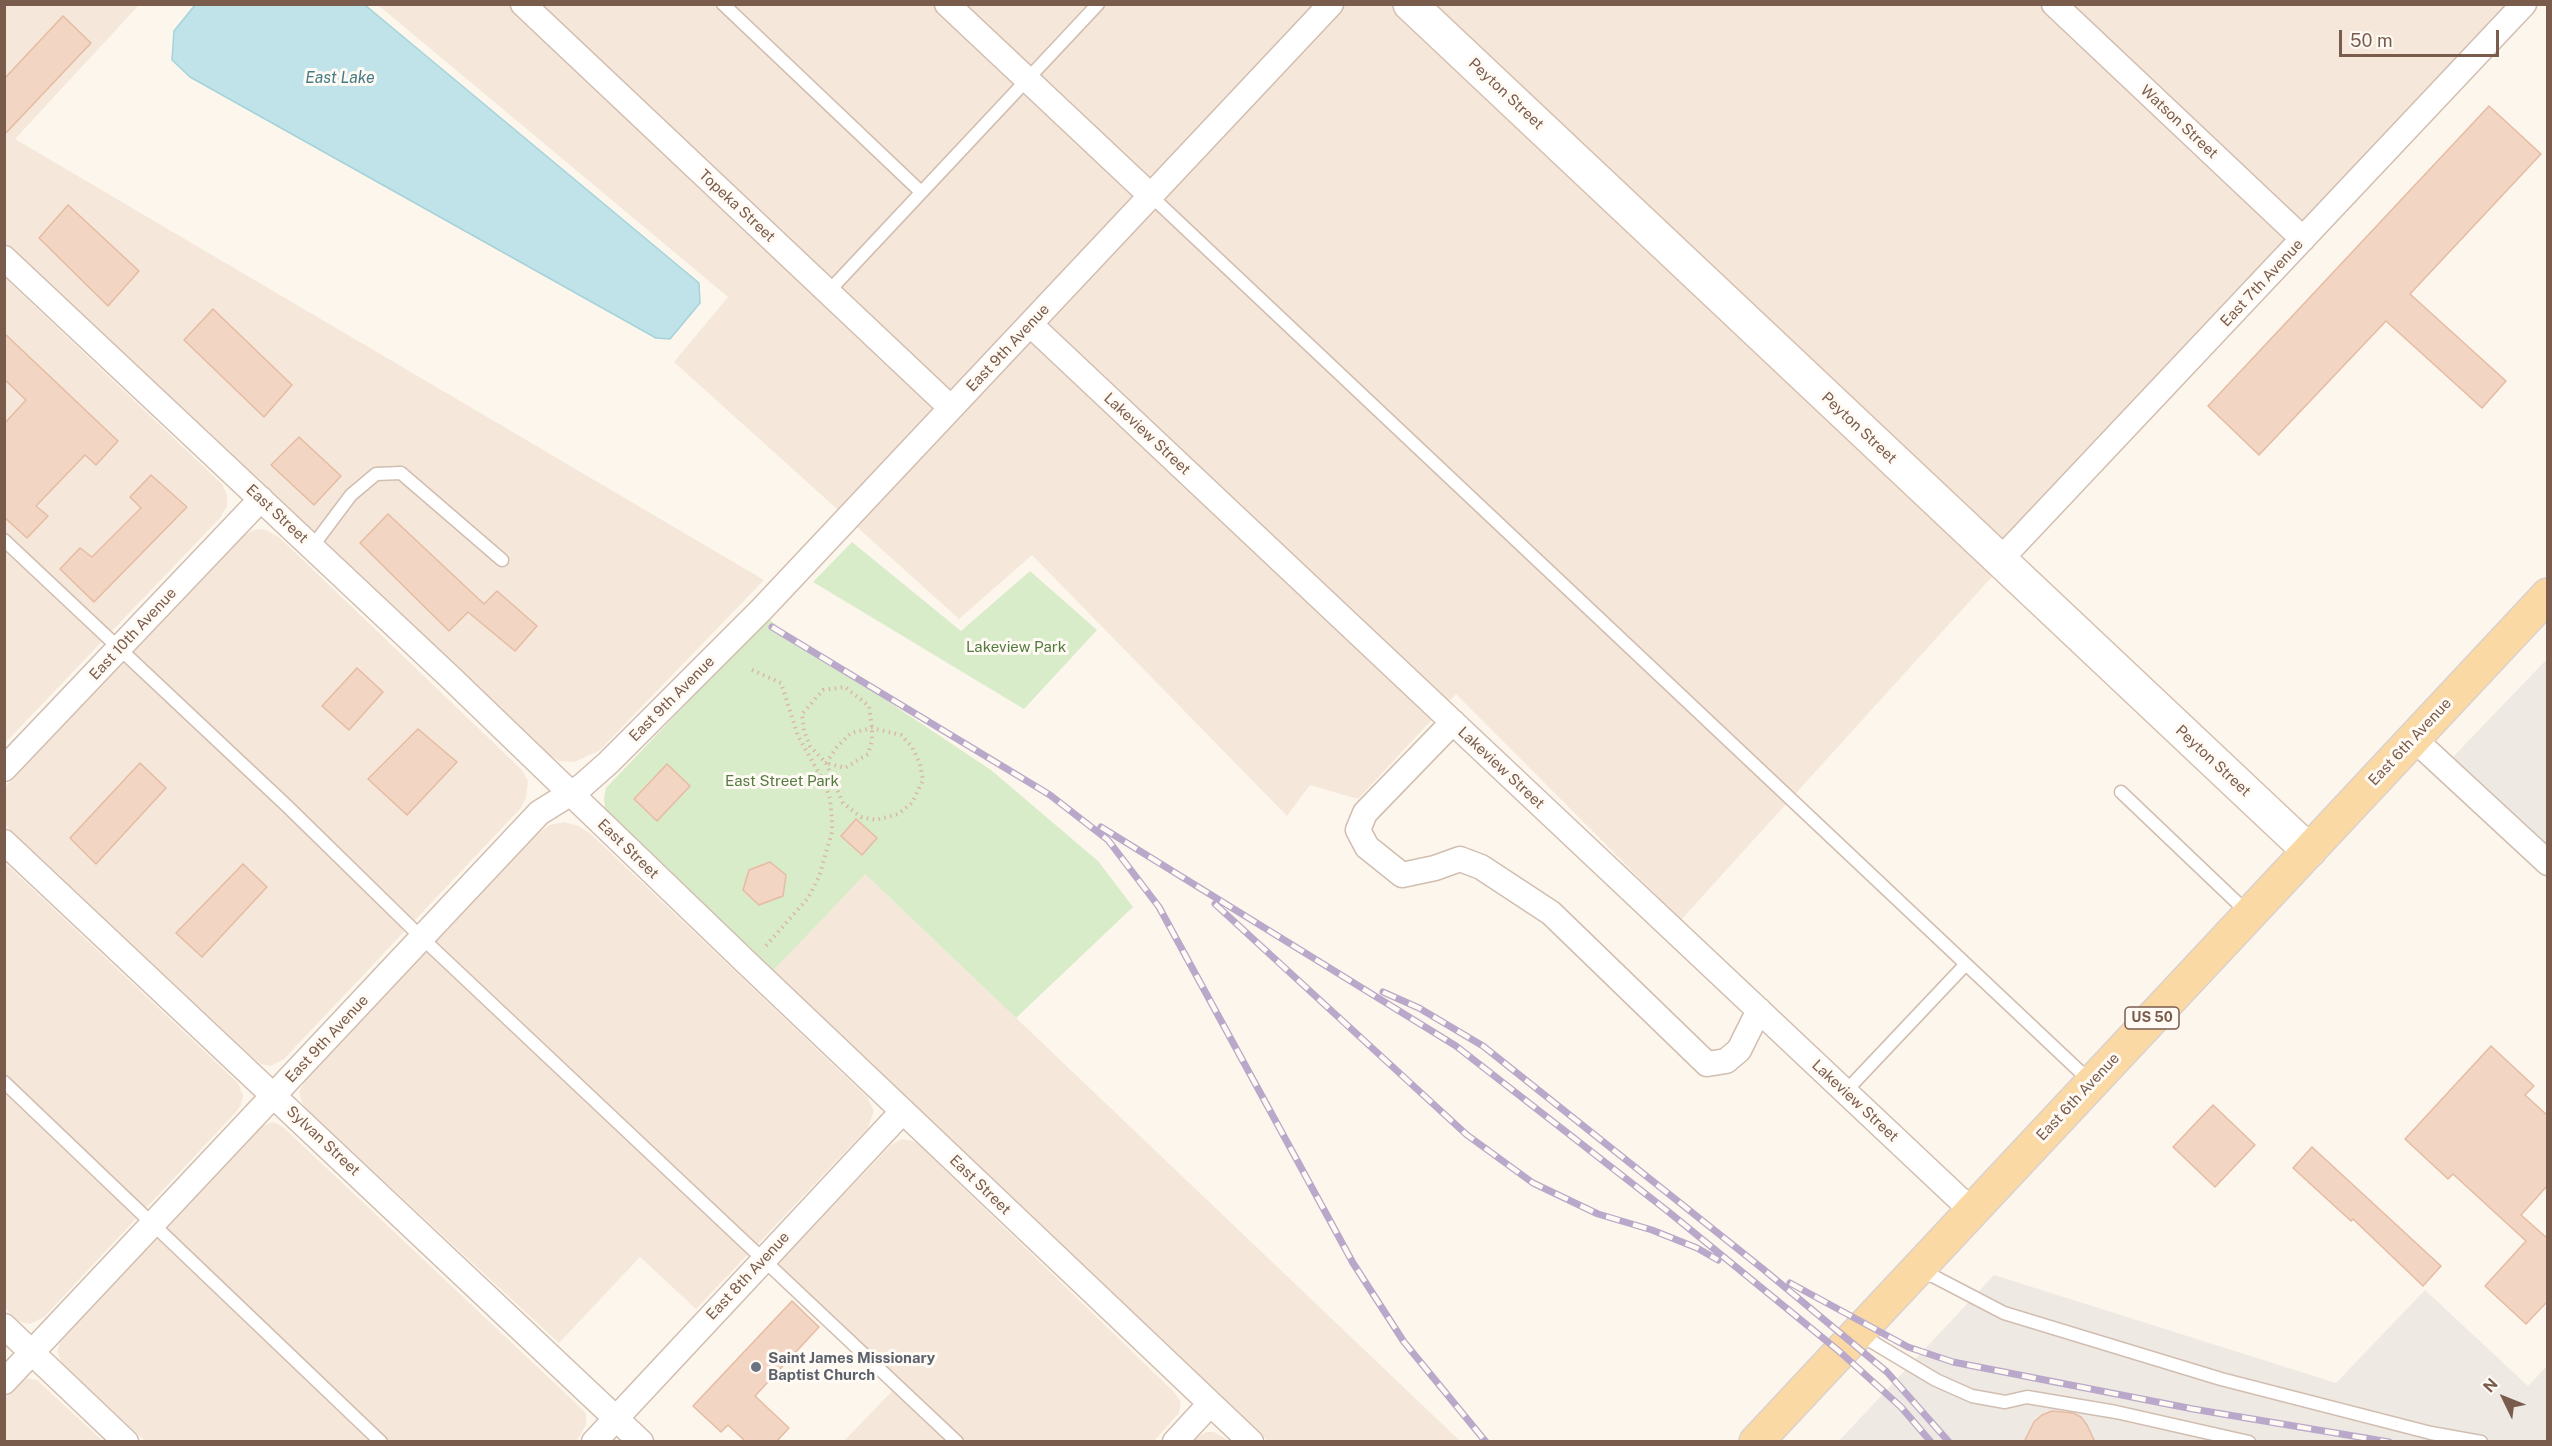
<!DOCTYPE html>
<style>
body{margin:0}
#map{position:relative;width:2552px;height:1446px;overflow:hidden;background:#fdf6ec;font-family:"Public Sans",sans-serif}
canvas{display:block}
.frame{position:absolute;inset:0;border:6px solid #7a5c4d;pointer-events:none}
.north{position:absolute;left:2474px;top:1368px;width:60px;height:60px;-webkit-text-stroke:4px #fffaf3;paint-order:stroke;rotate:313deg;font-size:16px;font-weight:700;line-height:24px;text-align:center;color:#7a5c4d}
.north::after{content:'';display:block;margin:auto;width:21px;height:27px;background:#7a5c4d;clip-path:polygon(50% 0,100% 100%,50% 72%,0 100%)}
.scale{position:absolute;left:2339px;top:30px;width:160px;height:27px;box-sizing:border-box;border:3px solid #7a5c4d;border-top:0;padding-left:8px;font-size:18px;line-height:21px;white-space:nowrap;color:#7a5c4d;-webkit-text-stroke:4px #fffaf3;paint-order:stroke}
</style>
<div id="map">
<canvas width="2552" height="1446"></canvas>
<div class="frame"></div>
<div class="north">N</div>
<div class="scale">50 m</div>
</div>
<script>
const c = document.querySelector('canvas').getContext('2d');
c.lineJoin = 'round';
function fill(path, color) { c.fillStyle = color; c.fill(path, 'evenodd'); }
const shape = rows => new Path2D(rows.map(r => 'M' + r).join(''));
function strokePath(path, color, width, dash) { c.strokeStyle = color; c.lineWidth = width; c.lineCap = dash ? 'butt' : 'round'; c.setLineDash(dash || []); c.stroke(path); }
function drawText(font, color, halo, rows, align = 'center') {
  c.font = font + ' "Public Sans",sans-serif'; c.lineWidth = 6; c.setLineDash([]); c.textBaseline = 'middle'; c.strokeStyle = halo; c.fillStyle = color; for (const [text, x, y, turn = 0] of rows) {
    c.save(); c.translate(x, y); c.rotate((+turn || 0) * Math.PI / 180); c.textAlign = isNaN(turn) ? turn : align; if (halo) c.strokeText(text, 0, 0); c.fillText(text, 0, 0); c.restore();
  }
}
fill(shape([
 [4,5,139,5,15,139,764,580,599,751,574,762,559,761,544,752,5,243],
 [378,5,2510,5,1681,920,1456,694,1358,799,1310,785,1287,816,1032,555,959,619,674,362,728,297],
 [4,277,222,484,227,495,227,506,220,518,5,743],
 [258,529,266,530,279,537,522,770,528,781,526,798,520,809,284,1059,271,1066,261,1064,253,1058,5,825,4,788,237,540,251,531],
 [564,822,579,826,592,835,867,1097,874,1111,868,1128,696,1309,640,1257,559,1343,308,1111,302,1103,299,1092,308,1075,535,835,550,825],
 [4,862,238,1083,243,1095,241,1105,236,1112,44,1317,30,1324,18,1321,5,1308],
 [864,873,1460,1441,1268,1441,773,971],
 [273,1122,282,1126,582,1409,586,1414,586,1425,576,1442,145,1441,62,1363,57,1352,60,1341,262,1126],
 [902,1139,913,1141,919,1145,1174,1392,1181,1402,1179,1413,1154,1441,844,1441,896,1387,772,1270,891,1145],
 [26,1378,37,1380,103,1441,5,1441,4,1399],
 [1206,1432,1214,1432,1229,1441,1191,1442]
]), '#f5e8da');
fill(shape([
 [2547,659,2547,846,2452,758],
 [1994,1275,2336,1383,2425,1290,2528,1386,2547,1366,2547,1441,1838,1442]
]), '#efe9e4');
fill(shape([
 [852,542,961,631,1030,571,1097,630,1024,709,813,582],
 [769,619,808,652,877,694,991,770,1098,861,1133,907,1016,1018,865,874,773,971,605,810,604,798,606,788,760,626]
]), '#d8ecc9');
const water = shape([
 [195,5,365,5,699,283,700,303,670,339,656,338,190,77,172,60,174,31,195,5]
]);
fill(water, '#bfe3e8');
strokePath(water, '#a5d3da', 1.5);
const building = shape([
 [63,16,91,43,4,135,4,79,63,16],
 [2489,106,2541,154,2410,294,2506,381,2482,408,2386,321,2259,455,2208,406,2489,106],
 [68,205,139,271,108,306,39,238,68,205],
 [213,309,292,385,264,417,184,340,213,309],
 [4,333,118,441,96,465,85,455,36,506,48,516,27,538,4,517,4,424,26,400,4,379,4,333],
 [299,437,341,476,314,505,271,465,299,437],
 [151,475,187,507,94,602,60,569,80,548,92,557,141,508,130,497,151,475],
 [388,514,484,604,497,591,537,626,515,651,468,612,449,631,360,543,388,514],
 [357,668,383,692,349,730,322,706,357,668],
 [418,729,457,762,407,815,368,779,418,729],
 [140,763,166,788,96,864,70,838,140,763],
 [667,764,690,786,657,821,634,799,667,764],
 [856,819,877,838,862,855,841,836,856,819],
 [770,862,786,875,783,896,759,905,743,890,749,870,770,862],
 [243,864,267,887,202,957,176,933,243,864],
 [2491,1046,2534,1086,2525,1095,2547,1115,2547,1186,2521,1215,2547,1238,2547,1302,2526,1324,2485,1286,2526,1241,2453,1174,2448,1179,2405,1139,2491,1046],
 [2213,1105,2255,1145,2215,1187,2173,1147,2213,1105],
 [2312,1147,2441,1266,2423,1286,2353,1219,2351,1221,2293,1168,2312,1147],
 [792,1301,819,1327,755,1396,789,1428,776,1442,746,1442,728,1425,721,1432,693,1406,792,1301],
 [2052,1411,2073,1413,2081,1417,2087,1425,2095,1442,2024,1442,2034,1422,2042,1415,2052,1411]
]);
fill(building, '#f3d5c3');
strokePath(building, '#e6bba3', 1.5);
const lane = shape([
 [723,4,921,192],
 [1151,196,2091,1082],
 [828,292,1098,4],
 [4,540,287,806,422,938,957,1442],
 [312,547,351,495,376,474,401,473,502,560],
 [2121,792,2248,913],
 [4,1082,381,1442],
 [1845,1092,1966,964],
 [1917,1274,1933,1276,2004,1313,2221,1379,2431,1433,2481,1442],
 [1859,1334,1936,1380,1972,1396,2005,1402,2027,1397,2116,1412,2249,1442]
]);
const street = shape([
 [523,4,951,408],
 [947,4,1151,196],
 [2054,4,2303,239],
 [4,258,451,678,749,965,1251,1442],
 [1030,324,1972,1211],
 [2000,560,2524,4],
 [1453,722,1365,813,1358,830,1367,847,1402,875,1435,868,1460,859,1481,867,1551,913,1707,1064,1726,1061,1739,1050,1759,1010],
 [2413,738,2548,863],
 [4,769,261,499],
 [4,842,641,1442],
 [4,1326,126,1442],
 [4,1382,539,813,582,786,608,763,762,609,1331,4],
 [594,1442,903,1111],
 [1175,1442,1210,1404]
]);
const secondary = shape([
 [1410,4,2309,851]
]);
const primary = shape([
 [1756,1442,2548,595]
]);
strokePath(lane, '#d1beb0', 15);
strokePath(street, '#d1beb0', 27);
strokePath(secondary, '#d6c0b0', 36);
strokePath(primary, '#dad1cd', 36);
strokePath(shape([
 [752,670,781,683,798,736,825,784,830,799,832,819,832,832,819,877,808,898,763,949],
 [826,763,837,747,851,733,872,728,901,735,912,747,920,764,923,780,912,803,898,814,876,820,861,817,843,803,826,763,810,746,804,731,802,714,823,690,845,687,869,706,872,728,872,740,868,754,845,768,826,763]
]), '#d9b8a5', 4, [1.5, 4.5]);
strokePath(lane, '#fff', 12);
strokePath(street, '#fff', 24);
strokePath(secondary, '#fff', 33);
strokePath(primary, '#fbd9a5', 33);
const rail = shape([
 [772,627,1050,795,1108,840,1159,907,1353,1263,1404,1342,1486,1442],
 [1101,827,1456,1046,1670,1213,1840,1352,1901,1407,1931,1442],
 [1215,904,1467,1135,1533,1183,1598,1214,1652,1230,1697,1248,1718,1260],
 [1383,992,1419,1008,1483,1046,1763,1269,1887,1372,1949,1442],
 [1790,1283,1908,1347,1953,1362,2193,1409,2389,1442]
]);
strokePath(rail, '#b9a8c9', 7);
strokePath(rail, '#fffaf3', 4.5, [14]);
for (const [x, y, r, color] of [
 [756,1367,6,"#6b7280"]
]) { const dot = new Path2D(); dot.arc(x, y, r, 0, 2 * Math.PI); c.fillStyle = color; c.fill(dot); strokePath(dot, '#fffaf3', 2); }
for (const [x, y, w] of [
 [2152,1018,54]
]) { const box = new Path2D(); box.roundRect(x - w / 2, y - 11, w, 22, 4.5); c.fillStyle = '#fffaf3'; c.fill(box); strokePath(box, '#7a5c4d', 1.5); }
drawText('bold 14px', '#7a5c4d', null, [
 ["US 50",2152,1018]
]);
drawText('15px', '#7a5c4d', '#fffaf3', [
 ["Peyton Street",1506,94,43],
 ["Watson Street",2179,122,43],
 ["Topeka Street",737,206,43],
 ["East 7th Avenue",2262,283,-47],
 ["East 9th Avenue",1008,348,-47],
 ["Peyton Street",1859,428,43],
 ["Lakeview Street",1147,434,43],
 ["East Street",277,514,43],
 ["East 10th Avenue",133,634,-47],
 ["East 9th Avenue",672,699,-45],
 ["East 6th Avenue",2410,742,-47],
 ["Peyton Street",2213,761,43],
 ["Lakeview Street",1501,768,43],
 ["East Street",628,849,44],
 ["East 9th Avenue",327,1039,-47],
 ["East 6th Avenue",2078,1097,-47],
 ["Lakeview Street",1855,1101,43],
 ["Sylvan Street",323,1141,43],
 ["East Street",980,1185,44],
 ["East 8th Avenue",748,1276,-47]
]);
drawText('15px', '#537a41', '#fffaf3', [
 ["Lakeview Park",1016,647],
 ["East Street Park",782,781]
]);
drawText('bold 15px', '#5b616d', '#fffaf3', [
 ["Saint James Missionary",768,1358],
 ["Baptist Church",768,1375]
], 'left');
drawText('italic 16px', '#437c86', '#fffaf3', [
 ["East Lake",340,78]
]);
</script>
